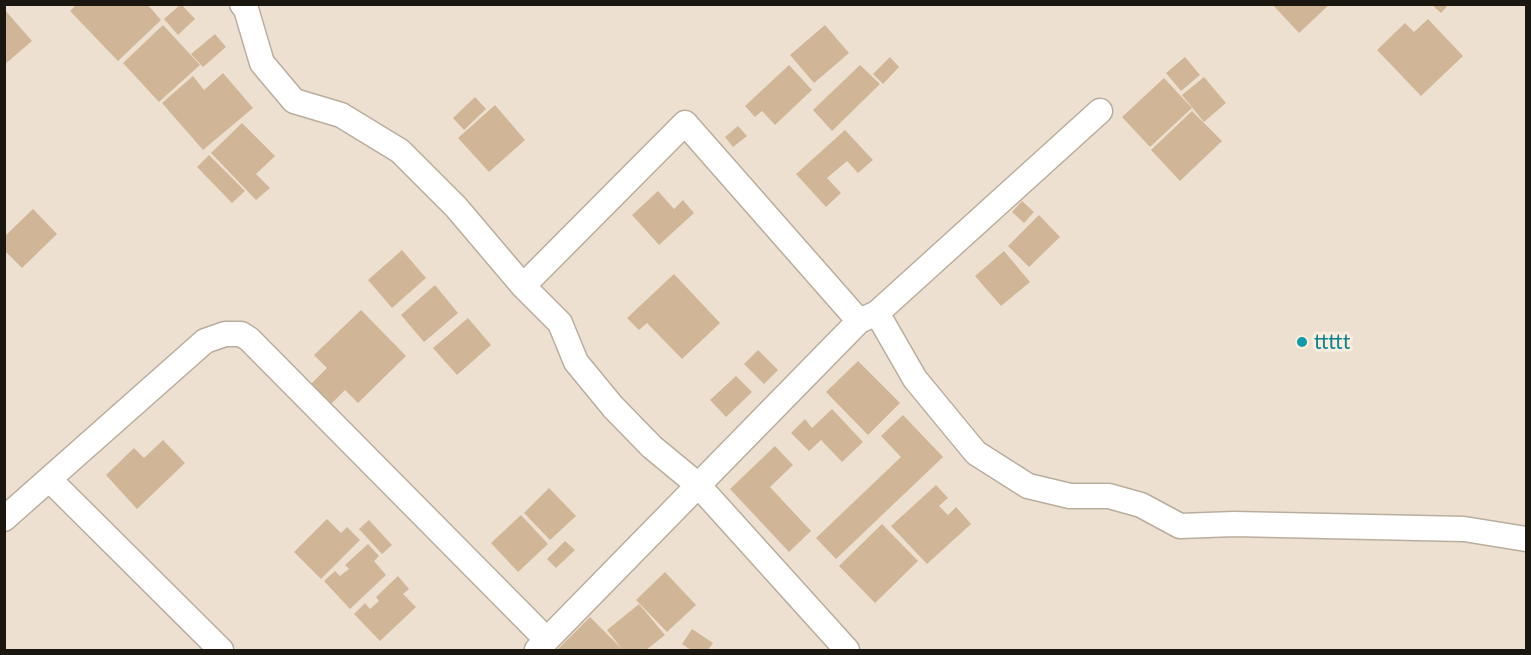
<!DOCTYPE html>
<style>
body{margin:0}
#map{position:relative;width:1531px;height:655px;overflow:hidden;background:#ede0d1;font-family:Lato,sans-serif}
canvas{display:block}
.frame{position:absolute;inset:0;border:6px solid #1a1610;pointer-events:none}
</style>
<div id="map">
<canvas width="1531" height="655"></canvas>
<div class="frame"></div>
</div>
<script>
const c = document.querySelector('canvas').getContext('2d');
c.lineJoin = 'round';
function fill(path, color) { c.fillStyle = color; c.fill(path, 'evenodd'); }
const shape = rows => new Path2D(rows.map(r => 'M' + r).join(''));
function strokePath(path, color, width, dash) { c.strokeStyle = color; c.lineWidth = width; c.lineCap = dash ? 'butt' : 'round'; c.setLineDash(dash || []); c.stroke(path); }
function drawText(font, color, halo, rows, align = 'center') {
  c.font = font + ' Lato,sans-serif'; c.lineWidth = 6; c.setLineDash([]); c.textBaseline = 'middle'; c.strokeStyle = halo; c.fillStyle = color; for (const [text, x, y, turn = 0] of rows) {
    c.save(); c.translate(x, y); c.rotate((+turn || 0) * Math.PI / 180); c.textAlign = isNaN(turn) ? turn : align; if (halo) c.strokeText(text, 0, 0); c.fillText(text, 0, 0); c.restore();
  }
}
fill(shape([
 [77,4,147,4,161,20,118,61,70,11],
 [181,4,195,19,178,35,164,19],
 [1272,4,1330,4,1299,33],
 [1431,4,1449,4,1441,13],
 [4,9,32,41,4,65],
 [1428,19,1463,56,1421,96,1377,50,1405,23,1414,32],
 [163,25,200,65,159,102,123,63],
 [825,25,849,53,814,83,790,55],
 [215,34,226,47,203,67,191,54],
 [890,57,899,67,883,84,873,74],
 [1185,57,1200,75,1181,91,1166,73],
 [789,65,812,90,775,125,762,111,755,117,745,106],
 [860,65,880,84,832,131,813,110],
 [223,73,253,108,203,150,162,103,193,76,204,90],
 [1204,77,1226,103,1204,122,1182,95],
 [1164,78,1192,108,1150,147,1122,117],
 [475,97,486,109,464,130,453,118],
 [495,105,525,140,489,172,458,138],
 [1192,111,1222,141,1180,181,1151,150],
 [242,123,275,156,256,174,270,188,256,200,211,153],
 [738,126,747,136,733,147,725,137],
 [845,130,873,160,858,173,847,161,827,178,841,193,826,207,796,174],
 [209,155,245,191,232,203,197,167],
 [658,191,674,209,683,200,694,213,659,245,632,215],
 [1022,201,1034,212,1024,223,1012,212],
 [33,209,57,234,22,268,4,250,4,237],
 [1039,215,1060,237,1029,267,1008,246],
 [402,250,426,278,392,308,368,280],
 [1004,251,1030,282,1001,306,975,276],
 [674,274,720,323,682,359,647,323,639,330,627,318],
 [435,285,458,313,424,342,401,315],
 [361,310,406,356,358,403,345,390,331,404,311,384,327,368,314,355],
 [468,318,491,345,457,375,433,348],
 [758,350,778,370,764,384,744,364],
 [858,361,900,403,868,435,826,392],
 [736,376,752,392,726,417,710,400],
 [832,409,863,442,842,462,821,440,809,451,791,433,805,419,812,428],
 [903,415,943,457,836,559,816,538,901,457,881,436],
 [163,440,185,463,137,509,106,475,134,448,144,458],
 [775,446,793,465,770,487,811,531,789,552,730,489],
 [936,485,948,498,939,506,948,515,956,507,971,524,927,564,891,526],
 [549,488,576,516,550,540,524,513],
 [521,515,548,544,518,572,491,543],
 [327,519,341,533,347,527,360,540,321,579,294,552],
 [369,520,392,545,382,554,359,529],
 [882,524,918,561,875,603,839,566],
 [565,541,575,550,556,568,547,559],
 [368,544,379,556,374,561,386,575,350,609,324,581,335,571,340,576,349,569,345,565],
 [665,572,696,605,667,632,636,600],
 [398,576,409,589,403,594,416,607,380,641,354,614,365,603,370,609,379,601,376,597],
 [639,604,665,635,646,650,557,650,590,617,622,649,607,630],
 [692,629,713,643,708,650,691,650,682,644]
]), '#d0b696');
const minor = shape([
 [242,4,246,9,262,63,294,101,341,115,400,151,456,207,523,286,685,123,859,321],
 [523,286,560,323,576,362,613,407,652,447,698,485,847,650],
 [877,313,1100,111],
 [50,480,221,650],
 [4,519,205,341,225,334,241,334,249,339,547,640],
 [537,650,859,321,877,313,915,379,976,453,1028,486,1070,496,1109,496,1141,505,1180,526,1234,524,1464,529,1526,539]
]);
strokePath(minor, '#b9ad9e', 27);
strokePath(minor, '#fff', 24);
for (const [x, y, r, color] of [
 [1302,342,6,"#0f9aa8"]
]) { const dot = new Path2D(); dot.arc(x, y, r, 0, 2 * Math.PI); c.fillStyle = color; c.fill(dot); strokePath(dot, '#faedde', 2); }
drawText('21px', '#0d838f', '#faedde', [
 ["ttttt",1314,342]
], 'left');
</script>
